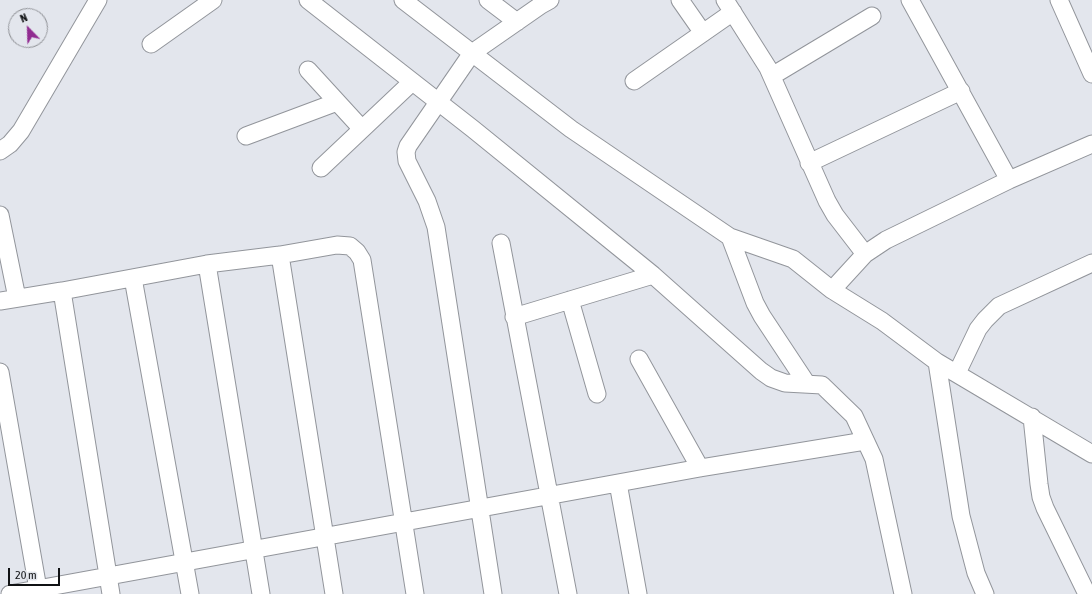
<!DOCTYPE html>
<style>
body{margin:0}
#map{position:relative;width:1092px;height:594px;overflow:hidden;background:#e3e6ed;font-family:"Asap Condensed",sans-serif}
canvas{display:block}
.north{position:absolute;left:8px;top:8px;width:40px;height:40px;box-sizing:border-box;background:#e3e6ed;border:1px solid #8f9196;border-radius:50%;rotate:337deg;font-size:11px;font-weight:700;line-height:16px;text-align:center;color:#101214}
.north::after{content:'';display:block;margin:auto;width:14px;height:18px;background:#912b91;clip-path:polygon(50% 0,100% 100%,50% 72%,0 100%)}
.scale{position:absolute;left:8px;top:568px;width:52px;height:18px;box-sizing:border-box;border:2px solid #101214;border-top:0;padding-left:5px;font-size:12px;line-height:14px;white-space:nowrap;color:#101214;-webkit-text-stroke:3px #e3e6ed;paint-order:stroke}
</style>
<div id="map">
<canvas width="1092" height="594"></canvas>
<div class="north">N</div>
<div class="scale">20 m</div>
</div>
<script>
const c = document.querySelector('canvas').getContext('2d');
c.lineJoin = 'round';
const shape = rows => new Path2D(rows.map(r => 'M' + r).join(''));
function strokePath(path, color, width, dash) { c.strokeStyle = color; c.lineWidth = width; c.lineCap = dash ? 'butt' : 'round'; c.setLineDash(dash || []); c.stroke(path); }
const minor = shape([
 [308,0,473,129,653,275,761,371,771,378,785,383,822,385,854,416,874,459,903,594],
 [403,0,571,129,730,237,793,259,832,290,882,321,937,362,1092,454],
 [488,0,517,22],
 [680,0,703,33],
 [725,0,768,68,827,201,835,215,865,254],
 [910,0,1009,180],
 [1059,0,1092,74],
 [151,44,213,0],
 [308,70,362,129],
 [772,76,872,16],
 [634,81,733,12],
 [246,136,337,102],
 [0,151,10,144,21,131,98,0],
 [809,163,961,91],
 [321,168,412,82],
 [0,215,17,298],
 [730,237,755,303,762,316,807,384],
 [501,243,568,594],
 [280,255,334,594],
 [207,264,261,594],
 [133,278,190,594],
 [832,290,865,254,886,240,1009,180,1092,144],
 [62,291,111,594],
 [570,300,597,394],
 [0,301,62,291,207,264,280,255,337,245,350,246,357,252,362,260,415,594],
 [514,317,653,275],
 [639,359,700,468],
 [937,362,961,516,976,573,985,594],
 [0,372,38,589],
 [957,373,978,329,985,320,999,306,1092,263],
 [1032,417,1039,484,1041,497,1045,508,1087,594],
 [618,483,638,594],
 [10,594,700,468,865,441],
 [493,594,436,227,427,201,407,161,406,152,408,146,472,53,541,5,550,0]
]);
strokePath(minor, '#92959b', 19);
strokePath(minor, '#fff', 17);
</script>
